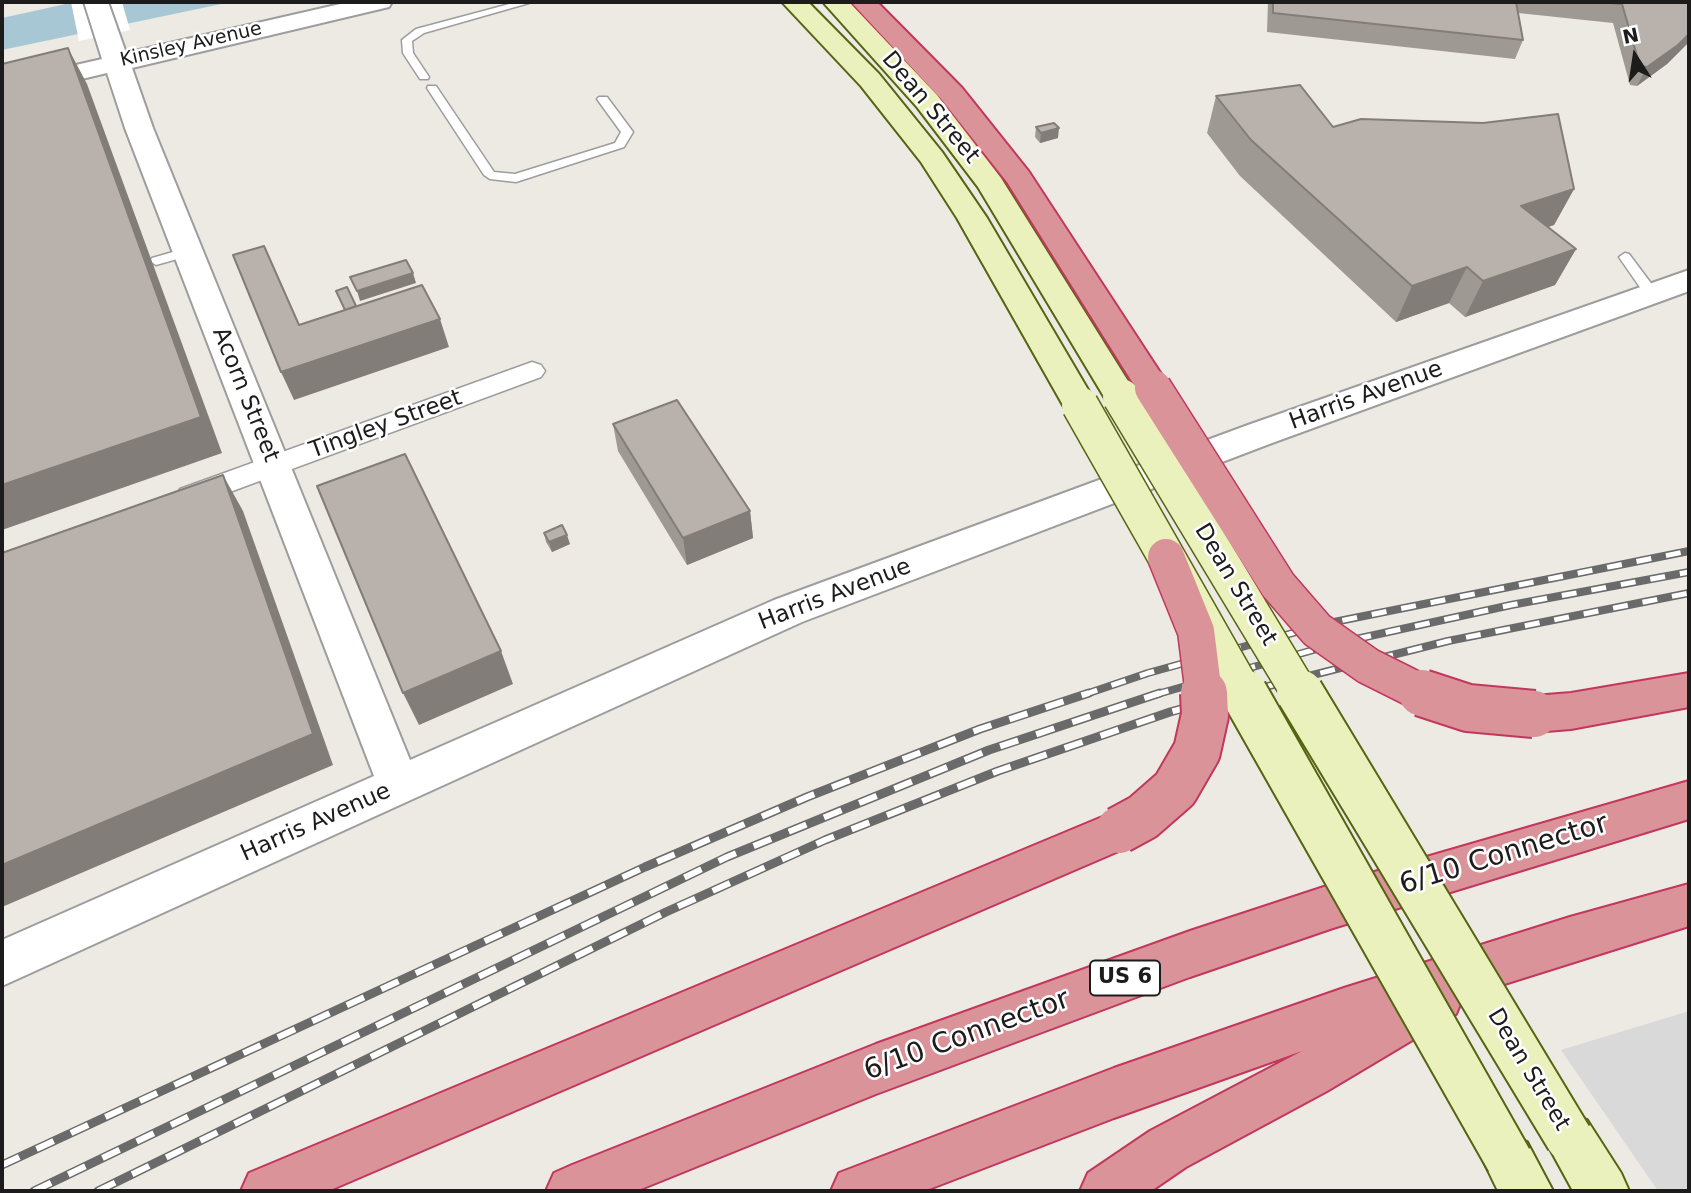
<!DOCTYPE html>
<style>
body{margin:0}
#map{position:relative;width:1691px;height:1193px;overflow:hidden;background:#eceae3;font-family:"DejaVu Sans",sans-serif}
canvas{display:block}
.frame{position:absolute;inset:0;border:4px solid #1c1c1c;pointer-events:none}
.north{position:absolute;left:1600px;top:21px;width:70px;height:70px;-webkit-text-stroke:5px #fff;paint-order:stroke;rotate:348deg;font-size:19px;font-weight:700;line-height:28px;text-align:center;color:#1c1c1c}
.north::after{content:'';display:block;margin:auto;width:24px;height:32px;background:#1c1c1c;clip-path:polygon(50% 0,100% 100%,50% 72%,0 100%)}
</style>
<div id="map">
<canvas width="1691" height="1193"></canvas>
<div class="frame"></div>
<div class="north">N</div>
</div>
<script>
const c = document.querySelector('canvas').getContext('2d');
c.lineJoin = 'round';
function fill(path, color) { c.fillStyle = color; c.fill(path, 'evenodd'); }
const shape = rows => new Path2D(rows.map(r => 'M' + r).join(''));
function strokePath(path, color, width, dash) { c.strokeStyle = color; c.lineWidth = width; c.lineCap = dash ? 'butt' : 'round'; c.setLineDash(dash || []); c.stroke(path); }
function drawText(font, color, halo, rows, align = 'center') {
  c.font = font + ' "DejaVu Sans",sans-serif'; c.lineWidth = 5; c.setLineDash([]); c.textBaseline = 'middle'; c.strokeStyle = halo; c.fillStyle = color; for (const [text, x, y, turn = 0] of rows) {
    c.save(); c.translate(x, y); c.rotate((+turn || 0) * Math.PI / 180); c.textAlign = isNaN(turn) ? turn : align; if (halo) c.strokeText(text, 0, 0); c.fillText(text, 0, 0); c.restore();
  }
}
fill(shape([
 [1689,1011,1689,1191,1658,1191,1561,1050]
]), '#dad9d9');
fill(shape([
 [75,2,231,2,2,50,2,18]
]), '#a8c7d5');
fill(shape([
 [71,2,122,2,130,30,79,41]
]), '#fff');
const service = shape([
 [517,2,529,3,424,33,412,41,413,53,429,77,428,79,420,79,403,53,402,40,416,29,517,2],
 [428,86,436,86,494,172,515,174,615,143,621,132,597,99,599,97,607,97,633,132,624,147,516,182,490,179,484,175,427,88,428,86],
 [187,248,191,249,191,255,156,265,150,261,152,258,187,248],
 [1625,253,1629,254,1656,290,1656,296,1646,296,1621,260,1619,257,1625,253]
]);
const minor = shape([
 [532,362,541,365,545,371,541,377,200,503,190,506,180,503,176,496,180,489,532,362]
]);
const tertiary = shape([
 [84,2,108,2,126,53,349,2,392,2,389,7,132,68,153,128,410,760,774,600,1248,425,1689,270,1689,291,1272,443,802,622,2,986,2,940,374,776,125,128,107,73,2,98,2,82,102,59,84,2]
]);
const secondary = shape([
 [782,2,808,2,879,74,942,152,987,218,1097,405,1092,414,1080,417,1068,414,957,218,921,162,861,86,782,2],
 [823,2,849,2,937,95,1001,178,1138,397,1133,405,1121,409,1109,405,978,187,917,107,823,2],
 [1569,1113,1587,1120,1621,1173,1629,1191,1573,1191,1544,1138,1551,1120,1569,1113],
 [1509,1134,1527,1142,1553,1191,1498,1191,1483,1160,1491,1142,1509,1134]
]);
const motorway = shape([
 [851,2,877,2,962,88,1029,172,1165,380,1170,388,1165,396,1153,400,1141,396,1007,182,942,100,851,2],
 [1689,673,1689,707,1571,729,1534,732,1519,726,1513,714,1519,702,1534,696,1571,693,1689,673],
 [1689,781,1689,819,1333,928,1190,977,876,1094,636,1191,546,1191,554,1173,572,1165,876,1044,1190,931,1333,884,1689,781],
 [1119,810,1135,816,1141,830,1135,844,328,1191,241,1191,249,1173,1119,810],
 [1689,884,1689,926,1463,997,1456,1014,1327,1091,1186,1167,1151,1191,1080,1191,1088,1173,1150,1131,1302,1051,1114,1118,924,1191,831,1191,839,1173,1114,1068,1344,988,1570,917,1689,884]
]);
strokePath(service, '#9d9d9d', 3);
strokePath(minor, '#9d9d9d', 3);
strokePath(tertiary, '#9d9d9d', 4);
strokePath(secondary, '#546511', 4);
strokePath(motorway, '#c2375b', 4);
fill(service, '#fff');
fill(minor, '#fff');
fill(tertiary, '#fff');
fill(secondary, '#eaf1bc');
fill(motorway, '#db939a');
const railFar1 = shape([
 [1083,695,1148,673,1329,623,1689,551],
 [1154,695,1338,643,1511,605,1689,572],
 [1233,695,1448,641,1689,593]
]);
const rail = shape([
 [2,1165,645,867,807,797,980,729,1089,693],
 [34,1191,727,857,989,750,1160,693],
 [98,1191,666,912,825,840,998,771,1170,712,1239,693]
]);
strokePath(railFar1, '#6a6a6a', 8);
strokePath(rail, '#6a6a6a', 9);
strokePath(railFar1, '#fff', 5, [15]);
strokePath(rail, '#fff', 6, [19]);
const secondaryBridgeFar1 = shape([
 [1121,397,1301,695],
 [1080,405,1245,695]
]);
const secondaryBridge = shape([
 [1244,693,1509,1160],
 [1300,693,1569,1138]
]);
const motorwayBridgeFar1 = shape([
 [1153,388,1278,585,1317,630,1368,666,1426,695],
 [1166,557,1196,631,1204,695]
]);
const motorwayBridge = shape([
 [1422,693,1468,708,1534,714],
 [1119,830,1143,817,1175,789,1197,751,1205,715,1204,693]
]);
strokePath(secondaryBridgeFar1, '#546511', 39, []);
strokePath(secondaryBridge, '#546511', 50, []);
strokePath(motorwayBridgeFar1, '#c2375b', 39, []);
strokePath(motorwayBridge, '#c2375b', 50, []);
strokePath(secondaryBridgeFar1, '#eaf1bc', 36);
strokePath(secondaryBridge, '#eaf1bc', 46);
strokePath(motorwayBridgeFar1, '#db939a', 36);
strokePath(motorwayBridge, '#db939a', 46);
fill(shape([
 [1268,2,1689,2,1689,42,1667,64,1637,86,1630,85,1613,23,1518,13,1523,40,1515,59,1267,32],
 [1216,96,1574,189,1554,225,1548,227,1576,249,1555,285,1465,317,1449,303,1396,322,1240,176,1207,133],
 [1036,127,1058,138,1040,143,1035,137],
 [613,424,750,511,753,538,687,565,618,451],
 [544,533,570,544,552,552,546,542]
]), '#9f9994');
fill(shape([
 [1689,34,1689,42,1667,64,1637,86,1647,67],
 [68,48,87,84,222,453,2,530,2,485],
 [1059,128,1058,138,1040,143,1041,133],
 [1574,189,1554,225,1502,242,1521,206],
 [1576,249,1555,285,1465,317,1483,281],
 [1467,267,1449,303,1396,322,1412,286],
 [413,273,416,283,360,301,357,291],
 [440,319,449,347,294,400,281,372],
 [223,475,243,511,333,765,2,907,2,865],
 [750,511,753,538,687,565,683,538],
 [567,535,570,544,552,552,549,542],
 [501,651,513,684,419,725,403,693]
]), '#827d78');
const building = shape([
 [1273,2,1516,2,1523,40,1273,13,1273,2],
 [1598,2,1689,2,1689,34,1678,45,1647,67,1640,66,1622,4,1598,2],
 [68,48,201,417,2,485,2,64,68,48],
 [1300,85,1333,127,1361,119,1483,123,1558,114,1574,189,1521,206,1576,249,1483,281,1467,267,1412,286,1251,140,1216,96,1300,85],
 [1054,123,1059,128,1041,133,1036,127,1054,123],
 [264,246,299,325,422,285,440,319,281,372,233,255,264,246],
 [406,260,413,273,357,291,350,277,406,260],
 [347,287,356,306,345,310,336,291,347,287],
 [677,400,750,511,683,538,613,424,677,400],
 [405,454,501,651,403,693,317,486,405,454],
 [223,475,313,734,2,865,2,553,223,475],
 [562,525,567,535,549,542,544,533,562,525]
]);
fill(building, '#b9b2ac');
strokePath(building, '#827d78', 2);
drawText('19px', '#1c1c1c', '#fff', [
 ["Kinsley Avenue",191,45,-13]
]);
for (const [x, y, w] of [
 [1125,978,70]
]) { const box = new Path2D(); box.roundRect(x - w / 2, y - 17.5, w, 35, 5); c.fillStyle = '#fff'; c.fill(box); strokePath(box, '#1c1c1c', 2); }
drawText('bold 21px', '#1c1c1c', null, [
 ["US 6",1125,978]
]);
drawText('23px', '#1c1c1c', '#fff', [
 ["Dean Street",930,108,50],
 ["Acorn Street",245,395,68],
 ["Harris Avenue",1366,396,-20],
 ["Tingley Street",386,425,-20],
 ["Dean Street",1235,585,59],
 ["Harris Avenue",835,595,-21],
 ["Harris Avenue",316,823,-24],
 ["Dean Street",1528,1070,59]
]);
drawText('28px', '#1c1c1c', '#fff', [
 ["6/10 Connector",1504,855,-17],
 ["6/10 Connector",967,1036,-20]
]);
</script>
